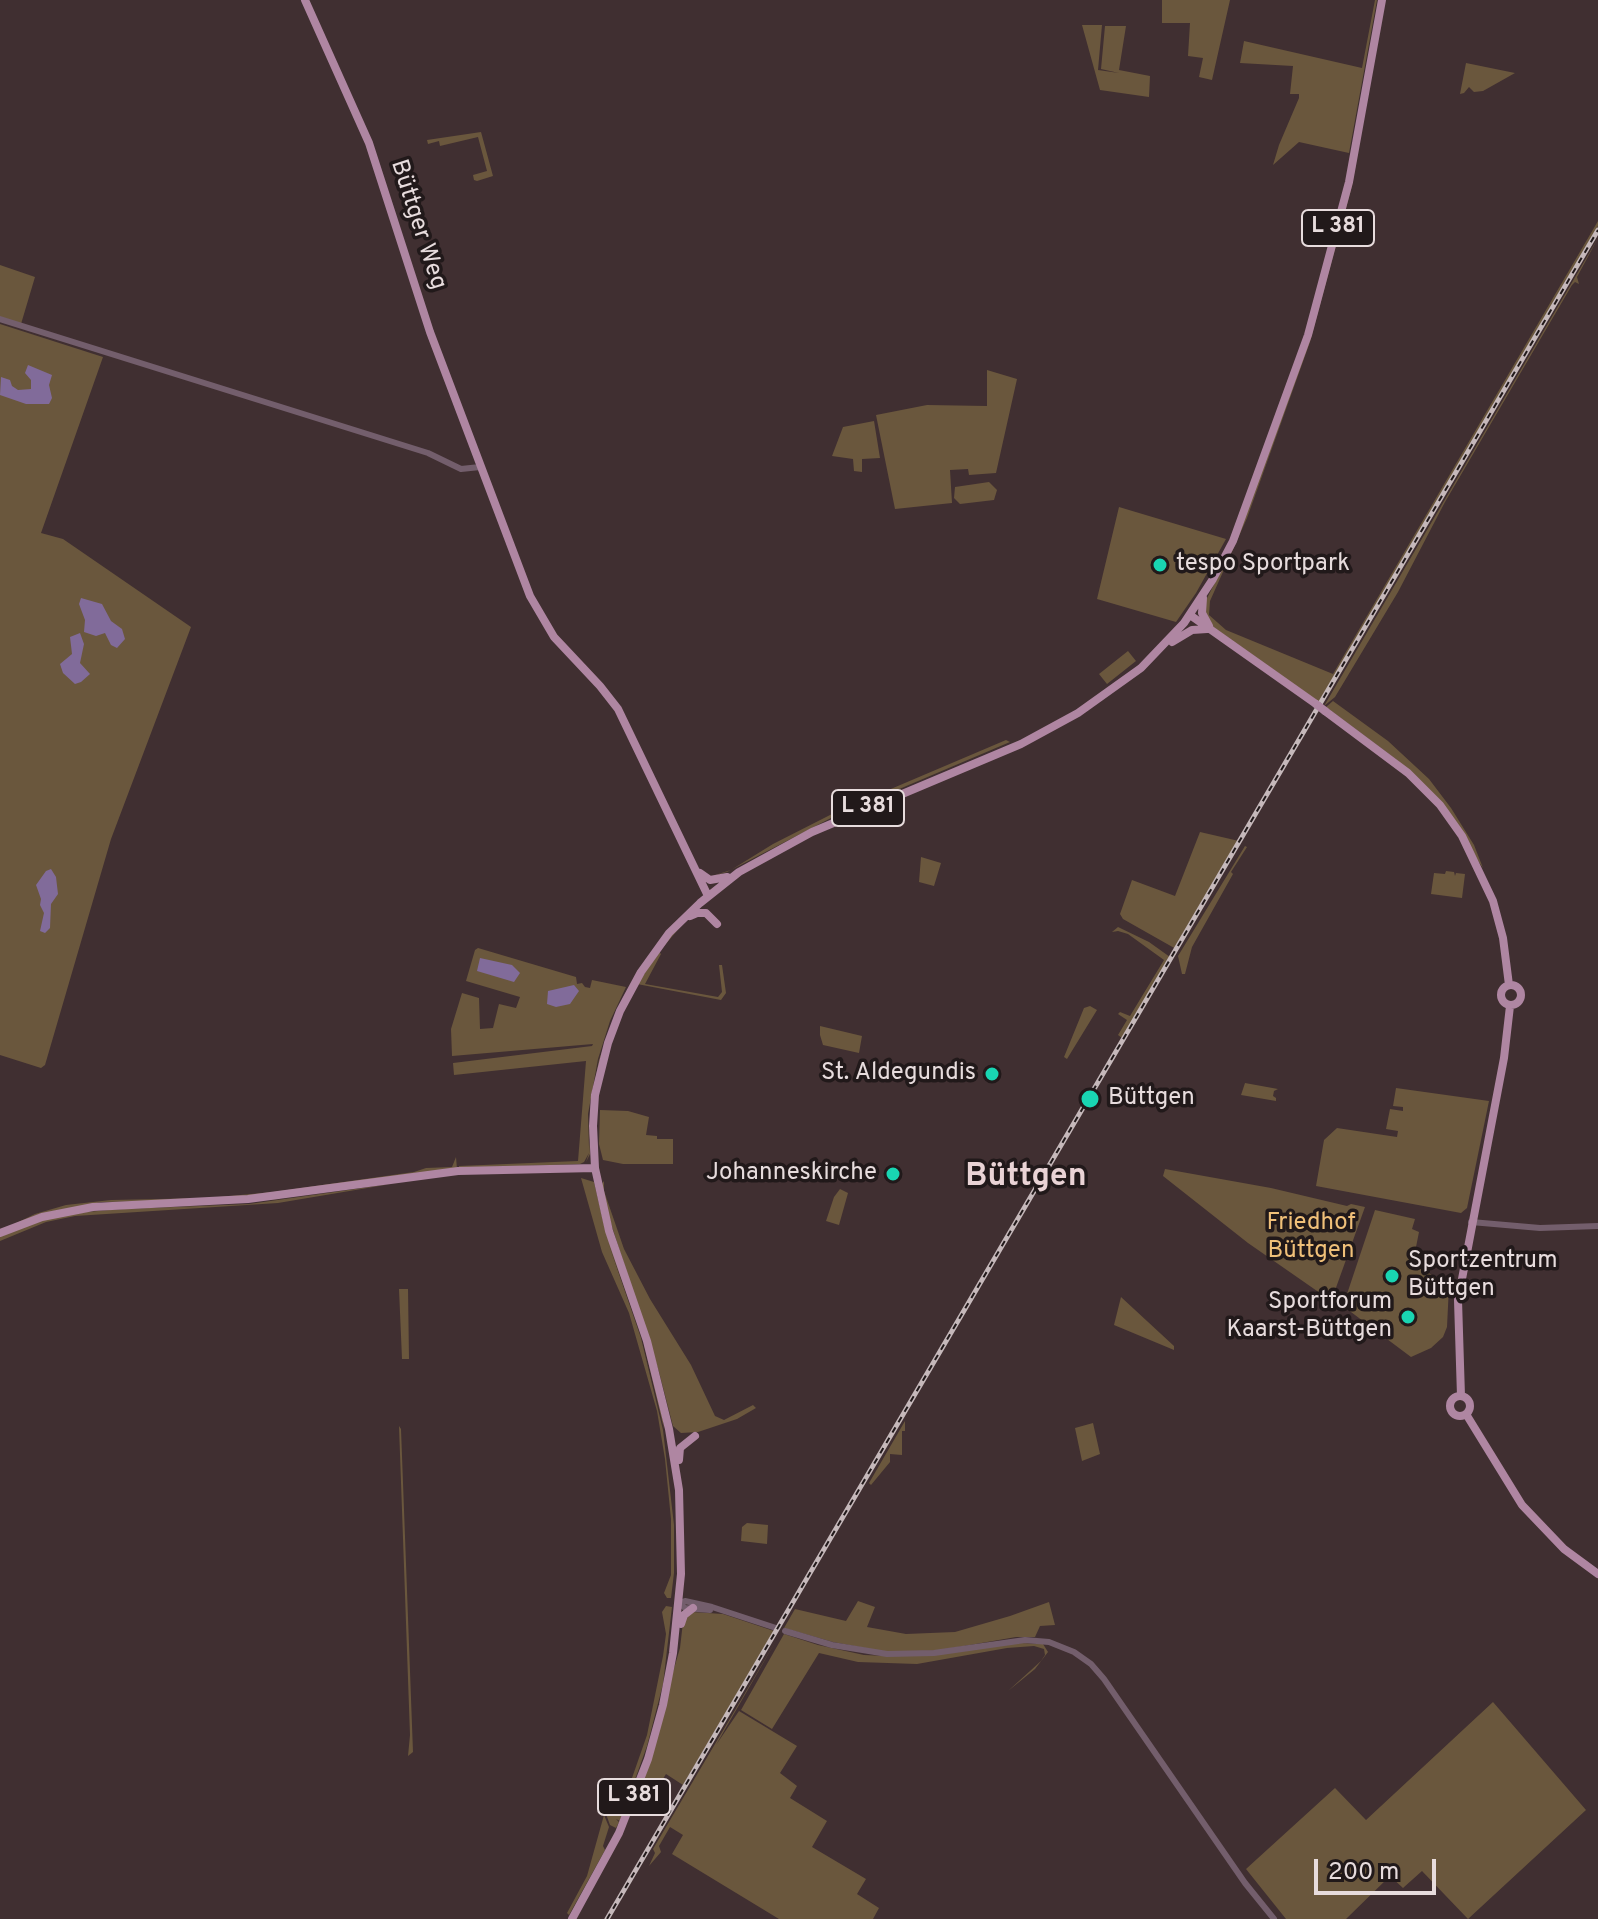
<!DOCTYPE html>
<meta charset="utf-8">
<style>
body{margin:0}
#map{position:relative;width:1598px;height:1919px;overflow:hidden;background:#402f31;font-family:Overpass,sans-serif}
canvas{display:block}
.scale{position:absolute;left:1314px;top:1859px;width:122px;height:36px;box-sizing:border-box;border:4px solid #e7dcdd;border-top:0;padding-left:10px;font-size:24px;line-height:28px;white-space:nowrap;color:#e7dcdd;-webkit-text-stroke:6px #21191a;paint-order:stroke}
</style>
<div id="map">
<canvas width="1598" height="1919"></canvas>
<div class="scale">200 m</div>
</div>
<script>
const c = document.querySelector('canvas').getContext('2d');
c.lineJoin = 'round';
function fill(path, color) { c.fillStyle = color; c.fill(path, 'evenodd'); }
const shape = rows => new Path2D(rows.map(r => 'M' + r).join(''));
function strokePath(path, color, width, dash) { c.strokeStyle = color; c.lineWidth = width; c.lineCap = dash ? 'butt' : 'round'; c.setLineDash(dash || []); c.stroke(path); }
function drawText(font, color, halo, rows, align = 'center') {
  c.font = font + ' Overpass,sans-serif'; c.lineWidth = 7; c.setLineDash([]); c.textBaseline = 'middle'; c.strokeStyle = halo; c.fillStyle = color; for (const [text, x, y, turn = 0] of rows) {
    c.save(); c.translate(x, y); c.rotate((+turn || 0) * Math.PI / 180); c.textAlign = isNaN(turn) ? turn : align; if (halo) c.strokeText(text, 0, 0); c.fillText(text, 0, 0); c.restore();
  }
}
fill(shape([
 [1162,0,1230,0,1212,80,1199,77,1203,58,1188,56,1190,23,1162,23],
 [1375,0,1377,0,1349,153,1299,142,1273,165,1279,145,1299,98,1299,94,1290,94,1293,66,1240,63,1244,41,1362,68],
 [1082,25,1102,25,1098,70,1119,73,1101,69,1105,26,1126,26,1119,70,1150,76,1149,97,1100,90],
 [1466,63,1515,73,1483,91,1474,92,1469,87,1464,93,1460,94],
 [1366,105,1352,186,1310,342,1247,518,1210,601,1209,615,1226,630,1333,674,1598,221,1598,226,1319,702,1213,627,1204,612,1205,602,1221,571,1289,397],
 [481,132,493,176,477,181,474,180,473,175,487,171,478,137,440,146,439,141,428,144,427,140],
 [1598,238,1577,277,1579,284,1575,282,1572,285,1445,502,1398,592,1335,697,1324,706],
 [0,265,35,277,21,324,0,317],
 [0,324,103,357,41,533,63,539,191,627,111,839,45,1065,41,1068,0,1055],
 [987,370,1017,379,996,473,969,475,968,469,950,470,952,503,895,509,876,415,927,405,987,406],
 [874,421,880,458,862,459,862,472,854,471,853,459,832,456,843,427],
 [989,482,997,490,994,500,960,504,954,498,955,487],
 [1119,507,1226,539,1196,593,1176,622,1097,599],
 [1128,651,1136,661,1107,684,1099,674],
 [1333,701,1388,741,1429,779,1451,808,1474,845,1483,868,1423,784,1397,760,1326,707],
 [1006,740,1010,742,831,818,727,872,709,877,731,870,773,844,832,814],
 [1200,832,1239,841,1176,949,1123,919,1120,914,1132,880,1175,896],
 [1245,846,1247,847,1231,872,1233,874,1192,947,1185,974,1182,974,1178,956],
 [921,857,941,863,934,886,919,882],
 [1446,871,1454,872,1455,876,1456,873,1465,874,1462,898,1431,894,1434,873,1445,874],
 [681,926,659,952,661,954,645,984,718,997,722,992,719,965,722,965,726,993,721,1000,637,984,670,937],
 [1118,927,1149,942,1170,957,1122,1038,1118,1035,1127,1020,1118,1014,1120,1012,1130,1016,1164,960,1128,934,1118,931,1112,932],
 [478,948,576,977,577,984,582,983,585,987,590,988,592,980,626,987,610,1021,598,1059,588,1114,589,1147,591,1102,599,1060,615,1014,628,988,619,1007,589,1133,590,1154,586,1162,589,1153,584,1162,580,1164,459,1168,459,1166,578,1161,586,1061,454,1075,453,1063,592,1046,593,1044,452,1056,451,1029,462,993,479,998,480,1029,493,1028,499,1004,516,1008,520,997,466,981,475,950],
 [1090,1006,1097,1010,1067,1059,1064,1057,1084,1008],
 [820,1026,862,1036,859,1053,823,1045,820,1035],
 [1245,1083,1278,1089,1274,1091,1273,1096,1276,1098,1276,1101,1241,1095],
 [1396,1088,1489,1101,1467,1208,1461,1213,1316,1186,1324,1140,1337,1128,1397,1137,1398,1131,1386,1129,1390,1109,1403,1111,1403,1107,1393,1106],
 [600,1110,628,1111,649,1117,646,1135,657,1136,657,1139,673,1139,673,1164,623,1164,603,1160,599,1144],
 [456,1157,457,1169,265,1195,185,1201,102,1202,40,1214,0,1231,35,1214,66,1205,111,1200,208,1198,273,1192,414,1172,426,1168,452,1167],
 [1165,1169,1271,1188,1347,1206,1351,1204,1365,1207,1333,1296,1337,1298,1330,1300,1248,1243,1163,1176],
 [581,1178,594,1182,605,1229,643,1336,662,1411,664,1429,642,1336,608,1242,641,1338,663,1430,674,1525,674,1573,671,1598,667,1598,664,1593,671,1575,671,1519,665,1459,657,1411,629,1313,602,1252],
 [604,1181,604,1191,624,1249,650,1299,691,1365,715,1416,724,1420,753,1405,756,1408,737,1419,698,1432,681,1433,673,1426,659,1372,605,1205,601,1185],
 [391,1184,278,1203,75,1216,46,1222,0,1241,0,1236,42,1219,86,1212,110,1210,280,1198,280,1199,125,1209,249,1204],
 [840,1189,848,1193,839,1225,826,1221,834,1197],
 [1375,1210,1415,1219,1412,1229,1419,1232,1416,1247,1420,1249,1416,1265,1449,1286,1447,1327,1443,1337,1431,1348,1411,1357,1343,1306],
 [399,1289,408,1289,409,1359,402,1359],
 [1121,1297,1174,1346,1174,1350,1114,1325],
 [905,1421,905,1431,902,1431,902,1455,890,1454,890,1462,871,1485,869,1483],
 [1093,1423,1100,1454,1082,1461,1075,1428],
 [399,1426,401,1429,413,1752,408,1756,410,1735],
 [747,1523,768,1525,767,1544,741,1541,742,1527],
 [858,1601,875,1607,867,1627,906,1634,955,1632,1010,1616,1049,1602,1055,1625,1040,1626,1035,1637,1016,1637,935,1651,886,1652,833,1642,784,1628,795,1609,846,1621],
 [666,1606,672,1607,663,1684,647,1746,620,1821,616,1819,619,1822,616,1828,610,1825,606,1814,625,1798,647,1735,663,1656,666,1634,662,1612],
 [692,1612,723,1614,774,1631,683,1785,666,1774,656,1790,652,1789,639,1813,633,1809,680,1648,683,1622],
 [784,1634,818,1645,864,1655,886,1656,1021,1643,1043,1644,1048,1652,1035,1669,1008,1691,1041,1661,1045,1655,1044,1649,1034,1646,1007,1648,917,1664,858,1662,819,1653,772,1729,741,1710],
 [777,1639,716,1745,739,1711,797,1746,780,1773,797,1786,790,1798,827,1821,812,1847,866,1879,857,1894,879,1908,873,1919,779,1919,672,1854,683,1835,670,1827,659,1846,661,1852,649,1866,655,1853,653,1849],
 [1493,1702,1586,1810,1468,1919,1422,1871,1403,1888,1390,1876,1346,1919,1286,1919,1246,1869,1335,1788,1366,1820],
 [604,1815,609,1827,603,1846,605,1850,569,1915,567,1913,587,1876]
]), '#6a573d');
fill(shape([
 [28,365,52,375,49,385,52,398,49,404,26,404,0,395,1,377,10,380,12,386,18,390,31,389,31,380,25,373],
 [81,598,102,604,111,621,122,629,125,639,117,648,111,645,105,633,96,636,84,632,85,620,79,604],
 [80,633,84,644,80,663,90,674,81,682,75,684,63,673,60,664,72,654,70,637],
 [51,869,56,877,58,894,51,904,50,928,45,933,40,931,44,913,40,905,41,899,36,885,46,871],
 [480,958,512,965,520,973,514,982,477,971],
 [574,985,579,991,570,1004,556,1007,547,1004,548,991]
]), '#816b9a');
strokePath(shape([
 [0,319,428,453,461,469,480,467],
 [1471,1222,1540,1228,1598,1226],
 [679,1603,685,1601,712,1607,776,1628],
 [679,1603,685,1608,710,1610],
 [785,1631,832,1645,887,1654,934,1653,1025,1640,1049,1642,1074,1652,1091,1664,1104,1679,1245,1883,1274,1919]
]), '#735e6c', 6);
strokePath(shape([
 [305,0,369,143,430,332,530,596,554,637,600,686,618,709,708,896],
 [1203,598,1202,613,1209,626],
 [1190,615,1316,704],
 [1172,642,1192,630,1207,629],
 [1325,711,1408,773,1440,805,1462,836,1493,901,1503,938,1509,985],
 [700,873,710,880,727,877],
 [690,916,697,913,706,913,717,924],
 '1501 995a10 10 0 1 1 20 0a10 10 0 1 1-20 0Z',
 [0,1233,42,1217,93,1207,248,1199,458,1171,595,1168],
 '1450 1406a10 10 0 1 1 20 0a10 10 0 1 1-20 0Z',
 [1461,1396,1458,1300,1504,1058,1510,1006],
 [1466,1414,1522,1505,1564,1549,1598,1574],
 [679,1460,680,1448,695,1436],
 [681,1624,684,1615,693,1608],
 [572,1919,619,1833,648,1759,663,1705,673,1653,681,1574,679,1490,669,1429,647,1341,609,1231,595,1168,593,1126,595,1095,608,1043,620,1011,641,972,669,933,700,903,739,872,812,832,1021,744,1078,713,1141,668,1184,623,1213,579,1233,541,1308,335,1349,182,1382,0]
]), '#af86a2', 8);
const rail = shape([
 [607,1919,1598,230]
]);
strokePath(rail, '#c5b8ba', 5);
strokePath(rail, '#21191a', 2, [6]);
strokePath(shape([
 [1316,704,1325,711]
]), '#af86a2', 8);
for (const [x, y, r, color] of [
 [1160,565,8,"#19d5b2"],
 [992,1074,8,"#19d5b2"],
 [1090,1099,10,"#19d5b2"],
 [893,1174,8,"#19d5b2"],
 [1392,1276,8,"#19d5b2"],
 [1408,1317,8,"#19d5b2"]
]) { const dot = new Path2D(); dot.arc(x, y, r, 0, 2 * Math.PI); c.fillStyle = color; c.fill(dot); strokePath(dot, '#21191a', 3); }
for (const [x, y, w] of [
 [1338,228,72],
 [868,808,72],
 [634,1797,72]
]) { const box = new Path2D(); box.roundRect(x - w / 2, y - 18, w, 36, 6); c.fillStyle = '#21191a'; c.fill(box); strokePath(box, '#e7dcdd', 2); }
drawText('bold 22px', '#e7dcdd', null, [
 ["L 381",1338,228],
 ["L 381",868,808],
 ["L 381",634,1797]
]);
drawText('24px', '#e7dcdd', '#21191a', [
 ["Büttger Weg",417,225,72]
]);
drawText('24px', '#e7dcdd', '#21191a', [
 ["tespo Sportpark",1176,565],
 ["St. Aldegundis",976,1074,"right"],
 ["Büttgen",1108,1099],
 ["Johanneskirche",877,1174,"right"],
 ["Sportzentrum",1408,1262],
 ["Büttgen",1408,1290],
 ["Sportforum",1392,1303,"right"],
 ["Kaarst-Büttgen",1392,1331,"right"]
], 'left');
drawText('24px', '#f0c079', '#21191a', [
 ["Friedhof",1311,1224],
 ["Büttgen",1311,1252]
]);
drawText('bold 32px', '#e9d3d5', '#21191a', [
 ["Büttgen",1026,1179]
]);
</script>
